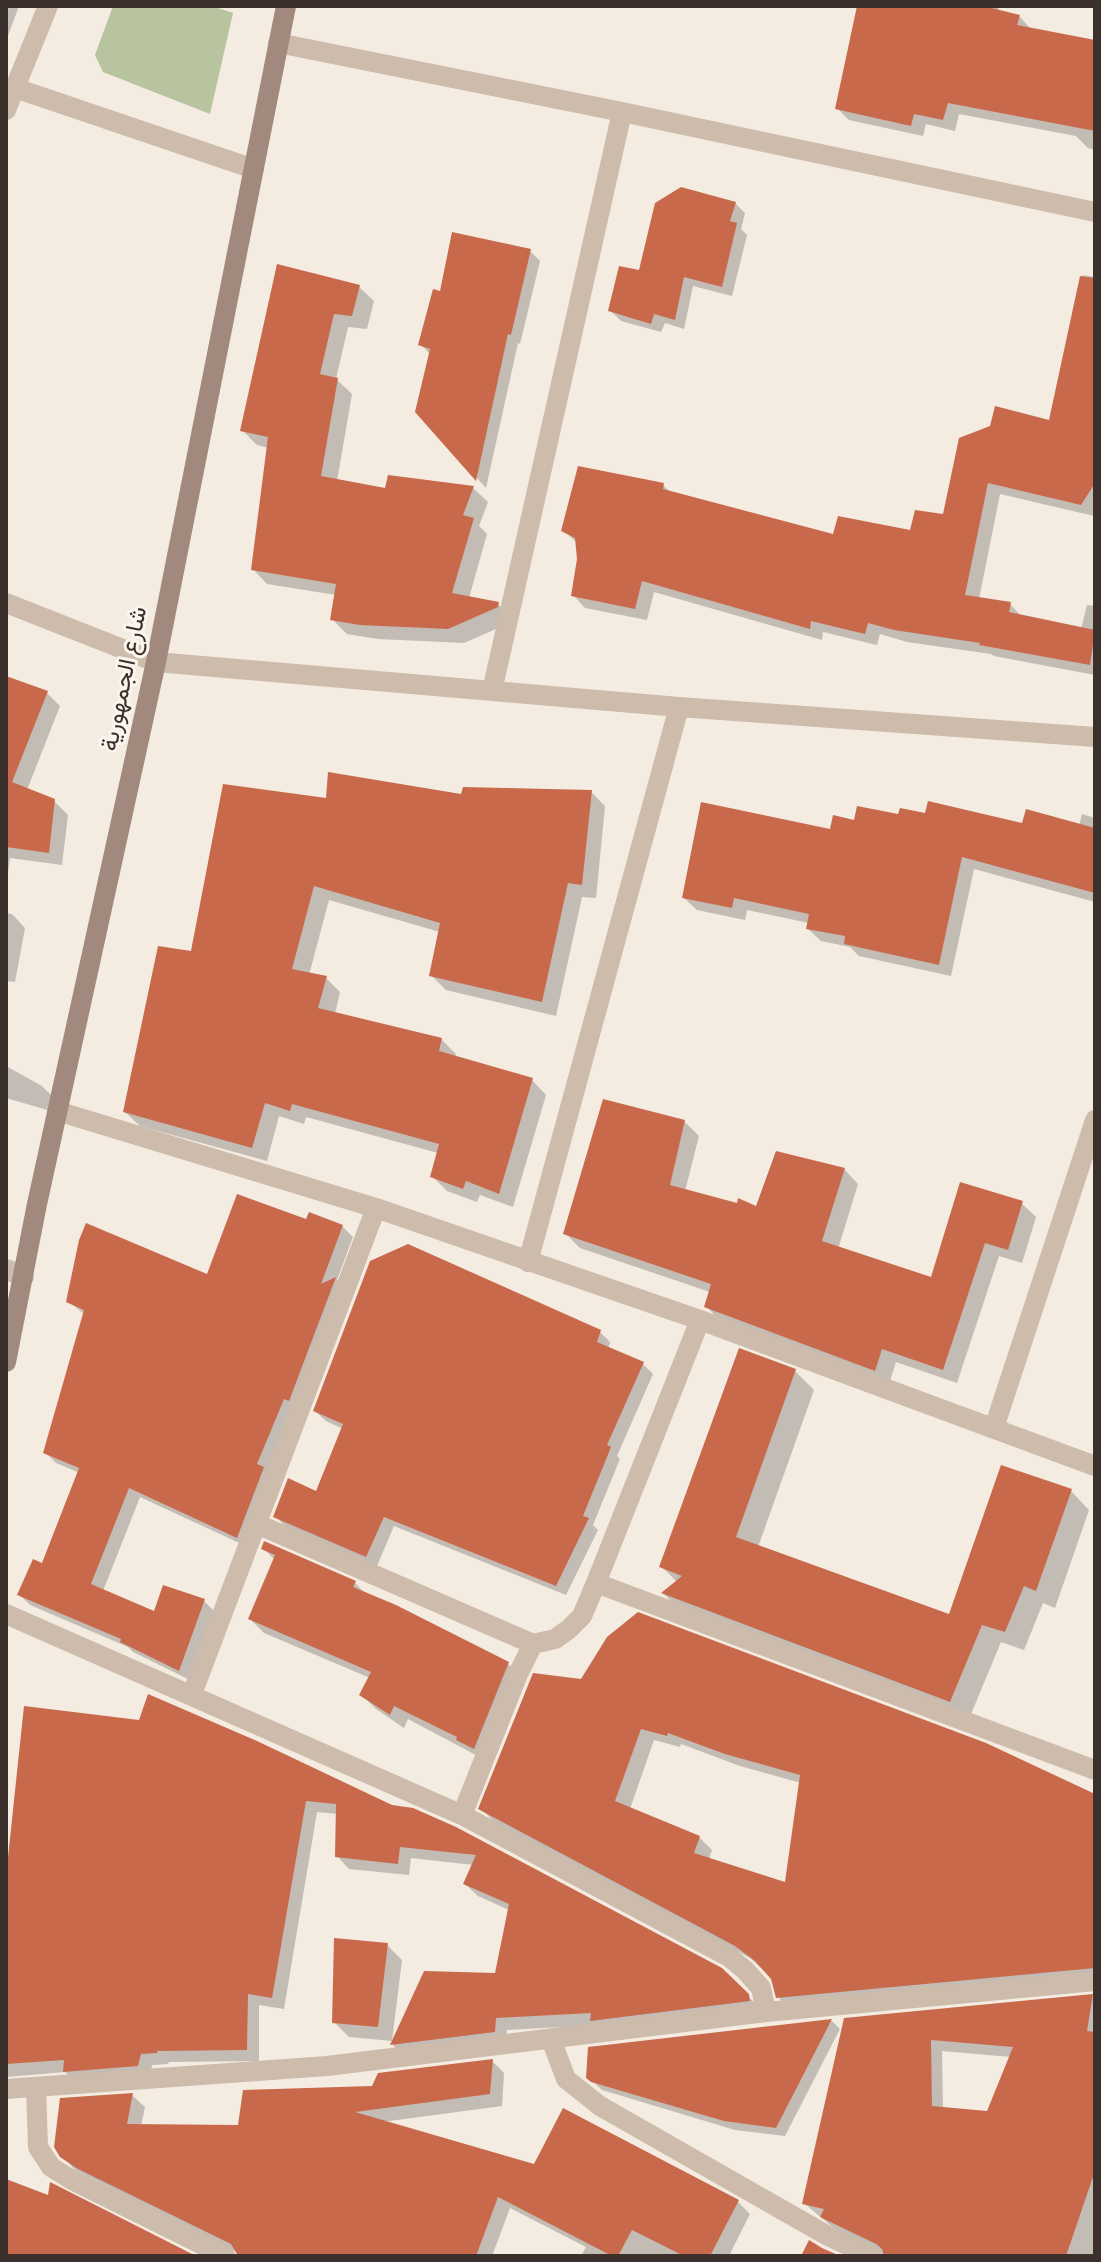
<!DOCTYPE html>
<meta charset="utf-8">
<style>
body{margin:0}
#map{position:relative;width:1101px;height:2262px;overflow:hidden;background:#f4ebe1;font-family:Signika,sans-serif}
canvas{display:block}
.frame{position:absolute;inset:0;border:8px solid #3b302b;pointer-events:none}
</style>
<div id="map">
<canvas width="1101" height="2262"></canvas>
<div class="frame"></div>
</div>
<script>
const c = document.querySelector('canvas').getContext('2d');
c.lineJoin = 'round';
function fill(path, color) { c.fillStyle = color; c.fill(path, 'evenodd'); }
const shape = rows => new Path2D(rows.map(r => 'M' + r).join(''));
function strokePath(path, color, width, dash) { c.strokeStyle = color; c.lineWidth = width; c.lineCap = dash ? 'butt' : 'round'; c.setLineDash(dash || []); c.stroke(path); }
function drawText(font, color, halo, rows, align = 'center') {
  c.font = font + ' Signika,Vazirmatn,sans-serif'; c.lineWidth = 6; c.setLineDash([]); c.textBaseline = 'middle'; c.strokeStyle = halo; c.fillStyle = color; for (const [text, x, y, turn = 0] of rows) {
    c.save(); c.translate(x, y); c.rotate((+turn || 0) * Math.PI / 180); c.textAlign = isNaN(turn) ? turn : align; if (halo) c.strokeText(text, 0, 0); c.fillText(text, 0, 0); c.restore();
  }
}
fill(shape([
 [113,6,212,6,233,13,210,114,103,72,95,55]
]), '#b8c4a0');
fill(shape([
 [6,6,19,6,6,41],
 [859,6,999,6,998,12,1019,16,1030,28,1095,43,1095,150,1088,148,1076,136,959,114,955,131,926,124,923,136,849,120,837,108],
 [735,203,745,213,741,229,747,235,732,296,693,286,684,329,665,323,661,332,621,321,611,311,641,273],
 [530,251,540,261,520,344,518,343,486,488,417,411,431,355,420,344],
 [279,266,359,287,374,301,367,329,348,327,336,379,352,394,337,481,386,491,389,478,473,488,488,502,479,526,487,534,469,598,498,604,512,619,512,622,464,643,378,639,347,634,332,619,336,595,267,584,253,569,269,448,257,445,243,431],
 [1083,275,1095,277,1095,514,1094,516,1000,494,979,599,1010,604,1022,617,1081,629,1087,605,1095,606,1095,675,994,656,991,654,907,642,880,634,877,645,823,632,822,640,654,592,647,620,585,608,573,595,579,560,577,543,563,530,663,485,671,493,835,537,912,533,945,517,1050,423],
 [6,678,47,693,60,706,27,790,54,801,68,815,62,865,10,858,6,888],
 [591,792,605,806,596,898,582,897,556,1016,446,990,431,975,440,932,329,900,309,975,326,978,340,992,335,1014,441,1039,456,1054,455,1058,532,1080,546,1095,513,1207,480,1195,477,1202,447,1191,432,1176,438,1153,306,1117,304,1124,279,1116,267,1161,140,1126,125,1112,192,953,328,800],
 [1082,814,1095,818,1095,902,974,869,951,976,859,956,850,947,821,941,808,929,809,923,747,910,745,920,697,910,684,898,856,822,927,816,1024,825,1079,826],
 [6,913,12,914,25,928,15,982,6,981],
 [6,1066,42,1086,56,1100,51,1111,6,1098],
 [684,1121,699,1136,685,1191,757,1209,844,1169,858,1184,838,1249,932,1280,1021,1203,1036,1217,1022,1263,999,1256,957,1383,896,1362,889,1384,720,1321,706,1306,710,1292,580,1248,566,1234],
 [307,1222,342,1226,353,1237,337,1280,346,1289,248,1547,140,1497,103,1591,155,1613,204,1601,215,1612,190,1680,133,1652,128,1647,30,1605,19,1594,43,1566,80,1473,56,1463,45,1452,85,1315,68,1301,208,1277],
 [600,1332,610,1342,608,1349,643,1364,653,1374,617,1456,620,1459,593,1525,598,1530,566,1595,394,1526,377,1566,286,1527,275,1516,317,1494,343,1429,326,1421,315,1411],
 [795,1371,814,1390,758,1547,951,1617,1071,1491,1089,1510,1055,1608,1043,1603,1024,1650,1001,1642,969,1719,682,1612,664,1594,677,1582,661,1566],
 [263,1548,355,1583,368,1596,508,1664,523,1678,489,1762,408,1719,404,1728,376,1709,362,1695,370,1678,264,1633,250,1619,275,1560],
 [535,1675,1095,1796,1095,1982,791,2010,778,1997,772,1978,750,1958,493,1821,481,1808],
 [654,1740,680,1747,681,1744,740,1766,801,1783,787,1884,709,1859,712,1850,699,1837,630,1809],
 [149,1696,721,1970,760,2008,597,2025,507,2030,506,2044,404,2056,393,2045,425,1973,496,1975,509,1910,478,1896,465,1884,474,1865,411,1858,409,1875,349,1869,337,1856,338,1814,317,1812,284,2009,259,2005,259,2061,169,2062,168,2064,152,2065,150,2078,77,2083,65,2072,6,2077,6,1895,140,1722],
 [387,1945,402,1960,392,2041,349,2037,334,2022],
 [1092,1996,1095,1999,1095,2256,886,2256,835,2229,805,2204,846,2020],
 [942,2051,1011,2057,989,2113,943,2109],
 [832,2021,840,2029,785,2136,735,2130,602,2090,588,2077,590,2049],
 [492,2061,504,2073,502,2106,382,2122,535,2167,738,2202,750,2214,729,2256,581,2256,586,2247,510,2208,492,2256,239,2256,238,2253,75,2170,62,2156,132,2095,145,2107,141,2126,240,2127,373,2088]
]), '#0003');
fill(shape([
 [857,6,983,6,1020,15,1017,25,1095,40,1095,131,948,103,943,120,914,114,911,126,835,109],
 [681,187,736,202,730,221,737,223,722,287,684,277,675,320,654,314,651,324,608,311,619,266,639,270,655,203],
 [452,232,531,249,511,335,508,334,476,481,415,412,430,349,418,345,433,289,440,291],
 [277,264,360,285,352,316,334,314,320,374,338,378,321,476,385,488,388,475,474,486,463,515,474,518,452,593,499,602,498,607,448,629,360,625,330,620,336,584,251,570,268,437,240,431],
 [1080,276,1095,278,1095,483,1081,505,988,483,965,595,1011,602,1009,612,1095,630,1090,665,979,645,980,643,894,630,868,623,865,634,811,621,810,629,642,581,635,609,571,596,577,559,575,538,561,531,578,466,664,483,663,489,833,534,838,516,910,530,915,510,943,514,959,438,990,426,995,406,1049,420],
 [6,676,48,691,12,782,55,799,49,853,6,847],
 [328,772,461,794,463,787,592,790,582,885,568,883,542,1002,429,976,440,923,314,886,292,969,327,976,318,1008,442,1038,439,1051,533,1078,499,1194,466,1181,463,1189,430,1177,439,1144,292,1104,290,1111,265,1103,252,1148,123,1112,158,946,191,951,223,784,326,798],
 [928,801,1022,823,1026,809,1095,828,1095,893,962,857,939,965,844,944,845,936,806,929,809,914,734,898,732,908,682,898,701,802,830,829,833,815,854,820,857,806,898,814,900,808,925,813],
 [603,1099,685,1120,670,1185,737,1203,738,1198,756,1206,776,1151,845,1168,822,1241,931,1277,960,1182,1023,1201,1008,1250,985,1243,943,1370,882,1349,875,1371,704,1307,711,1284,563,1234],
 [237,1194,306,1219,309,1212,343,1225,321,1284,336,1277,289,1401,284,1399,257,1464,264,1467,237,1538,129,1488,91,1584,154,1611,163,1585,205,1599,179,1671,120,1642,121,1639,17,1595,33,1559,42,1563,79,1468,43,1453,84,1310,66,1302,79,1240,86,1223,207,1274],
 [408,1244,601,1330,597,1342,644,1362,607,1445,611,1447,583,1516,589,1518,556,1586,384,1517,366,1557,273,1517,288,1478,316,1491,343,1424,313,1411,370,1261],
 [739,1348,796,1369,736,1537,949,1614,1001,1465,1072,1489,1036,1591,1024,1586,1005,1632,982,1625,950,1702,661,1593,682,1576,659,1567],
 [264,1541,356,1581,353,1587,396,1605,509,1662,474,1749,456,1740,457,1737,394,1706,390,1715,359,1695,371,1672,248,1619,275,1555,261,1549],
 [638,1612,986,1743,1095,1794,1095,1968,776,1998,771,1979,755,1961,735,1946,478,1809,533,1673,581,1679,607,1637],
 [641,1729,667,1736,668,1733,725,1754,800,1775,785,1882,694,1853,700,1836,615,1801],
 [148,1694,257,1741,392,1805,413,1808,456,1827,722,1968,749,1994,750,2001,590,2021,591,2013,496,2018,495,2032,390,2045,424,1971,495,1973,509,1904,463,1884,476,1855,400,1847,398,1864,335,1857,336,1804,306,1801,272,1998,248,1994,247,2050,157,2051,157,2053,141,2054,138,2066,63,2072,64,2060,6,2064,6,1876,24,1706,139,1720],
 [334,1938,388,1943,378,2027,332,2023],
 [1093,1994,1087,2031,1095,2032,1095,2171,1066,2256,884,2256,882,2249,876,2244,820,2217,824,2209,802,2204,844,2018],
 [931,2040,1013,2047,987,2111,932,2106],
 [832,2019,776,2128,724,2121,591,2082,586,2078,588,2047],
 [493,2059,490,2094,355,2112,534,2164,563,2108,739,2200,710,2256,684,2256,632,2230,618,2256,612,2256,498,2197,476,2256,238,2256,231,2244,78,2169,60,2157,54,2147,60,2098,133,2093,127,2124,238,2125,243,2090,372,2086,378,2073],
 [6,2179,48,2195,50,2182,196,2256,6,2256],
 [809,2240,822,2248,840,2256,801,2256]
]), '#c8694b');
strokePath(shape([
 [15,88,254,169],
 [6,110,48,6]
]), '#cdbbac', 20);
strokePath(shape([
 [278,43,622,112,1095,212],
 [6,603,156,662,679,707,1095,737],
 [492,691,622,112],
 [57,1111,376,1208,700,1320,1095,1466],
 [528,1262,679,707],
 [6,1269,24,1277],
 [700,1320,596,1583,1095,1770],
 [994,1428,1095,1120],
 [257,1524,533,1644,518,1674,462,1815],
 [6,1614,462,1815,729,1957,745,1970,761,1988,766,2012],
 [533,1644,555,1639,569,1629,582,1616,596,1583],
 [192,1694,376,1208],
 [551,2039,566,2079,600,2106,828,2236,871,2256],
 [36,2087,38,2147,51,2167,72,2180,225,2256],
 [6,2089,327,2066,766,2012,1095,1981]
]), '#cdbbac', 20);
strokePath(shape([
 [6,1362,37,1204,156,662,286,6]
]), '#a18a7d', 20);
drawText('24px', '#3b302b', '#fbf5ee', [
 ["شارع الجمهورية",125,679,-78]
]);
</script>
